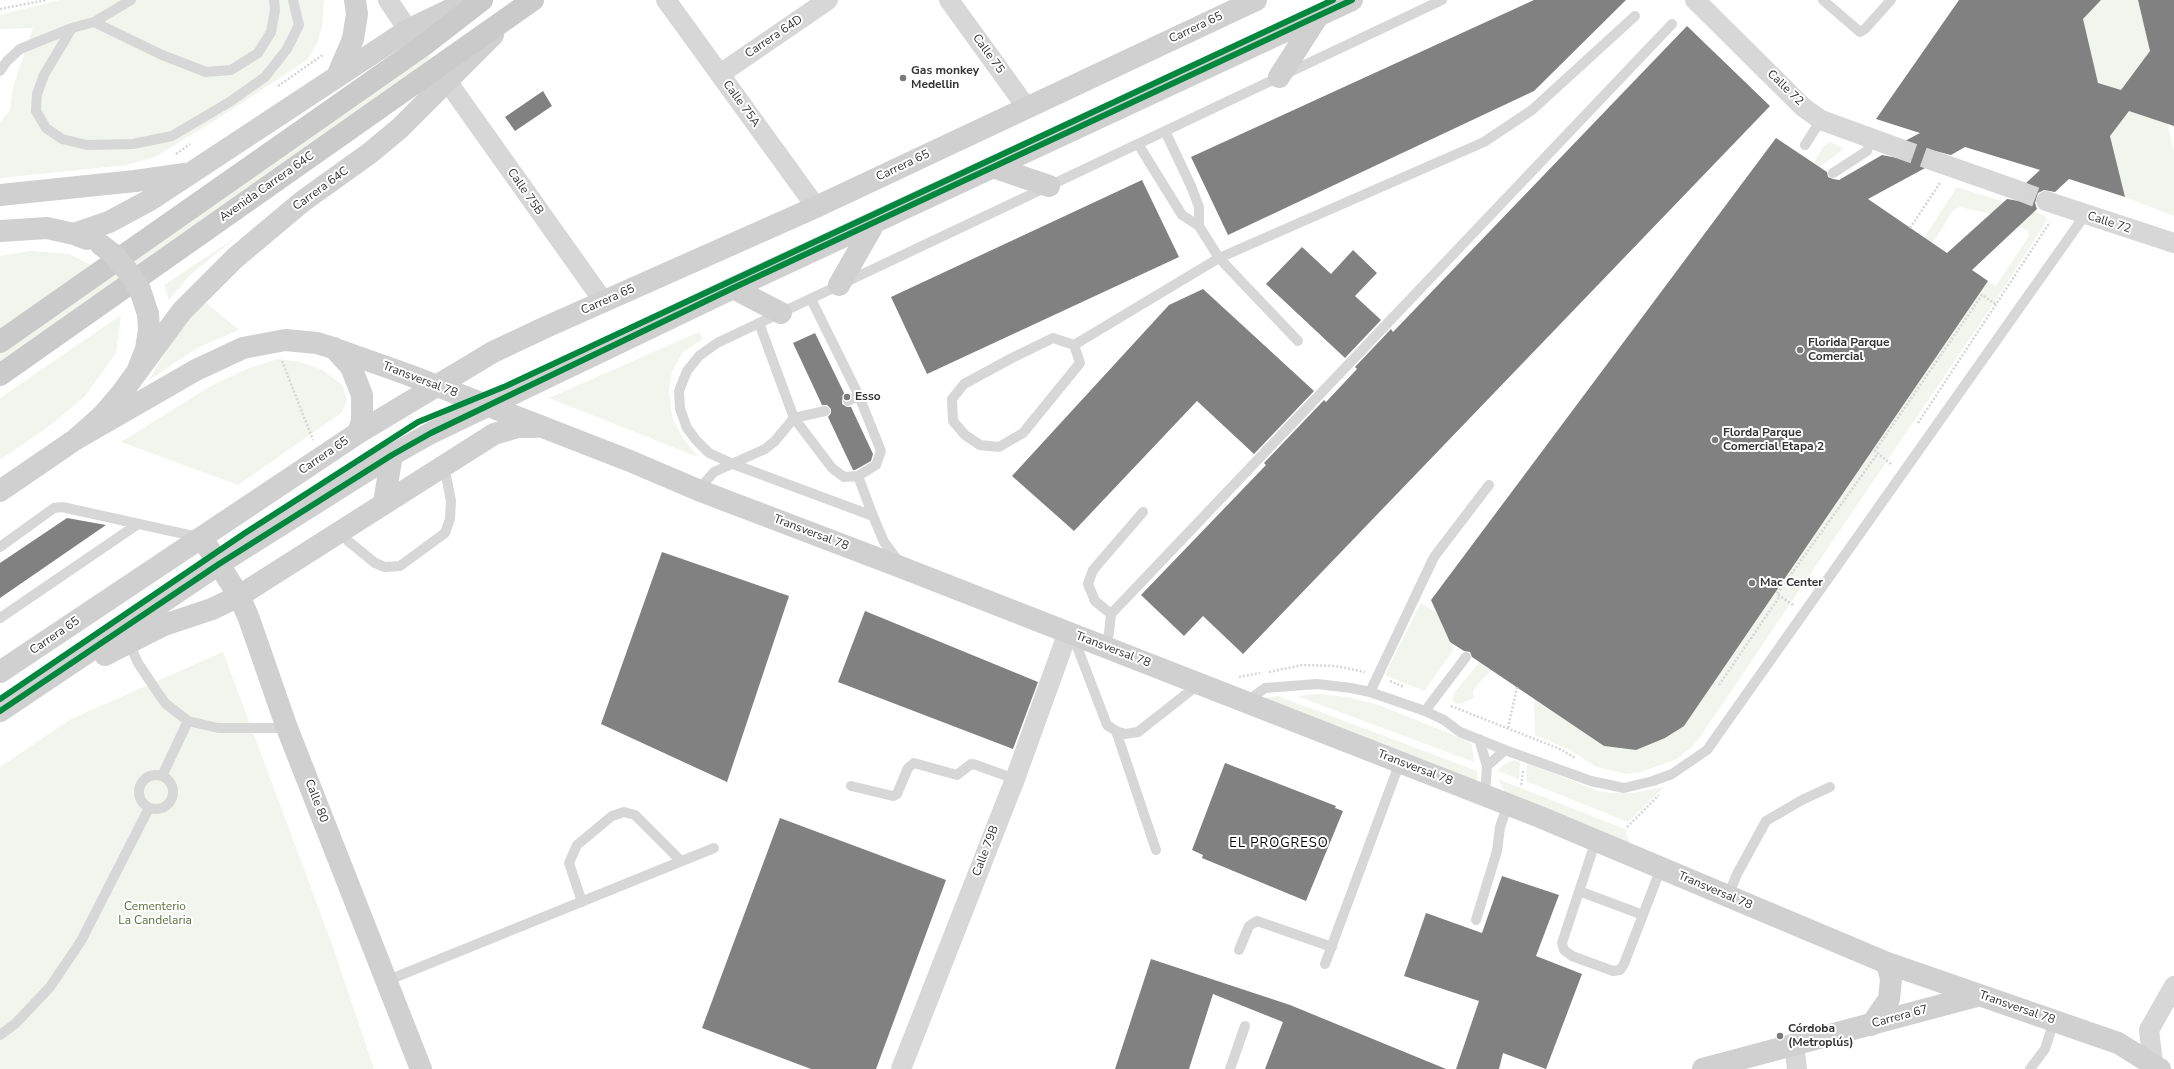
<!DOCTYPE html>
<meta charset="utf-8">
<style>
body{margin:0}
canvas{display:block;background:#fff}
</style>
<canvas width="2174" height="1069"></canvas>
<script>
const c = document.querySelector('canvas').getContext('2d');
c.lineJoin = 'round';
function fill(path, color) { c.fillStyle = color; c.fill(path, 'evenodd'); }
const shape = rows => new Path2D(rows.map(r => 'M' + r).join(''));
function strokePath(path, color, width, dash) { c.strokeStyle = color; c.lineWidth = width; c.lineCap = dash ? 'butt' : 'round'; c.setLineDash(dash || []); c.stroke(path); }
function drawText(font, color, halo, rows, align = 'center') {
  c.font = font + ' "Nunito Sans",sans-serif'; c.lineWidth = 4; c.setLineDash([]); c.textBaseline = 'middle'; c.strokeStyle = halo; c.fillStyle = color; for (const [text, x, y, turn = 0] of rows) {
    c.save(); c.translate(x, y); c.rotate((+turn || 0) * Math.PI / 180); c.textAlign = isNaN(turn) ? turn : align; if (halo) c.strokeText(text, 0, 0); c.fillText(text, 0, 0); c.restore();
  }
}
fill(shape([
 [60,0,324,0,322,27,317,43,307,60,222,116,155,157,127,165,0,178,0,122,10,111,13,87,33,28,0,29,0,15],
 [2078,0,2138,0,2174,152,2174,216,2125,197],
 [428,53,433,61,0,363,0,352],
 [1829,142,1841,147,1842,150,1820,167,1814,163,1823,147],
 [1957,187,2044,215,2047,220,2002,291,1700,737,1693,746,1677,759,1641,772,1626,774,1597,767,1568,749,1535,735,1534,699,1604,746,1636,750,1665,738,1684,726,1988,281,1996,286,2029,236,2027,230,1987,213,1960,207,1953,210,1933,243,1924,238],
 [238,236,190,275,169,300,164,285],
 [31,251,69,254,93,266,0,332,0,256],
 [204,301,239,330,199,347,149,380,170,345],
 [121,315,116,353,85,396,52,424,0,460,0,398],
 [699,332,703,339,683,352,672,372,669,390,672,417,683,438,698,457,549,398],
 [278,359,300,362,323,370,343,386,347,401,341,413,238,485,121,442,211,386,249,368],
 [1421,603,1437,613,1454,649,1424,691,1385,675],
 [223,652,333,947,374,1069,0,1069,0,767,71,719],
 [1480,662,1492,670,1477,685,1473,691,1474,698,1459,704,1455,703,1452,699,1454,693],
 [1319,694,1347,697,1379,705,1468,741,1472,745,1474,762,1297,696],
 [1278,696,1477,771,1478,784,1264,698],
 [1514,760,1520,762,1519,779,1498,771,1502,766],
 [1527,763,1598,791,1613,793,1632,793,1664,787,1628,822,1526,781],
 [1498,779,1625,829,1630,844,1506,794]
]), '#f1f5ed');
fill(shape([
 [1534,0,1626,0,1534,91,1228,235,1191,157],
 [1959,0,2101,0,2083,19,2098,83,2121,90,2150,51,2138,0,2174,0,2174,126,2129,111,2110,136,2125,197,2069,179,2055,192,2044,190,2038,193,2035,203,2037,209,1972,270,1988,281,1684,726,1665,738,1636,750,1604,746,1472,657,1470,652,1464,651,1450,642,1431,600,1776,138,1827,172,1828,177,1833,179,1839,180,1882,155,1897,158,1903,156,1906,151,1905,141,1920,133,1876,119],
 [1965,147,2040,170,2026,183,2028,188,2025,198,2019,201,2007,199,1947,253,1868,199,1927,167,1926,159,1930,153,1935,151,1951,155],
 [1687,26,1770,106,1243,654,1203,616,1184,636,1141,595,1266,465,1264,463,1324,400,1326,402,1357,369,1355,367,1391,329,1393,332],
 [543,91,552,106,515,131,505,117],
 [1142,180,1179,257,927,374,891,297],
 [1302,247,1331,274,1353,250,1377,273,1355,296,1381,320,1345,358,1266,284],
 [1203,289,1314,391,1254,454,1197,401,1074,531,1012,476,1169,305],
 [815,333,845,395,842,400,842,404,847,407,851,407,873,454,871,461,855,470,853,470,828,417,831,413,831,409,827,405,822,405,793,343],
 [67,518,106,525,0,598,0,563],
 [662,552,789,596,727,782,601,724],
 [865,611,1038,682,1013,749,838,682],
 [1225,763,1336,806,1335,808,1343,811,1306,901,1202,858,1203,855,1192,850],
 [780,818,946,880,876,1069,811,1069,702,1028],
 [1502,876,1559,895,1536,956,1582,974,1546,1069,1503,1053,1499,1069,1456,1069,1479,1001,1404,976,1426,913,1482,933],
 [1151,959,1290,1005,1446,1069,1265,1069,1283,1022,1213,994,1189,1069,1115,1069]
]), '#818181');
strokePath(shape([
 [1895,147,1937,162],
 [2017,190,2046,201]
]), '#d6d6d6', 20, [20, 10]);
strokePath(shape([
 [0,9,46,0],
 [278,86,324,54],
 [176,154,190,144],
 [1910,228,1940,183],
 [282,361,313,440],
 [1918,423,2050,222],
 [1891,464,1875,451,1982,295,1997,305],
 [1793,605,1777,594,1878,453],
 [1269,672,1302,665,1336,666,1365,672],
 [1239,677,1260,673],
 [1390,681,1404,687],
 [1719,685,1780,596],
 [1451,706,1560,749,1575,758],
 [1508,728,1517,687],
 [1521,785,1523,771],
 [1627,827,1659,795]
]), '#d6d6d6', 2.5, [2, 2]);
strokePath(shape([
 [1823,0,1860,32,1865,29,1891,0],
 [94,22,162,55,206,72,231,70,258,53,271,32,275,10,274,0],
 [72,28,44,75,37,94,36,111,46,128,62,139,87,145,133,144,172,136,231,101,265,77,287,49,299,25,293,0],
 [0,71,7,61,20,49,72,28,94,22,131,0],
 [1165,131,1191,186,1199,207,1199,226],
 [1138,144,1182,215,1199,226,1219,258,1298,341],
 [1805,145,1821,120],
 [1833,173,1867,151,1871,139],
 [811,299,859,396,881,451,876,465,858,476,873,516],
 [1074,345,1080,363,1023,433,999,447,980,445,965,435,953,421,952,399,964,384,1012,358,1053,338,1074,345,1219,258,1484,142,1532,110,1635,16],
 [848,401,859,396],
 [825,411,794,418,832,468,844,477,858,476],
 [698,490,714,472,765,449,775,441,794,418,759,323],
 [340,531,348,541,375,563,385,567,400,566,445,533,450,519,451,501,444,465],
 [0,547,54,508,62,507,198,537],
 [900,563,884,542,873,516,733,464,709,453,696,440,687,428,680,409,679,391,687,371,699,356,717,343,1442,0],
 [1111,614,1095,601,1088,584,1093,570,1143,512],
 [0,618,138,524],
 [1073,636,1107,725,1116,731,1125,734,1138,732,1199,684],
 [129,643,138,663,156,690,165,703,188,721],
 [1105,647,1109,633,1111,614,1672,24],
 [1370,692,1434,557,1489,485],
 [1246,702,1265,688,1317,684,1351,688,1370,692,1425,711,1444,720,1460,732,1505,750],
 [1425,711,1466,657],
 [1116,731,1156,850],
 [1479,739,1487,766],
 '139 792a17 17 0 1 1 34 0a17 17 0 1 1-34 0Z',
 [162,776,188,721,218,728,287,728],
 [851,786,893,796,897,794,908,768,914,763,957,775,971,764,976,765,1015,779],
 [1485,795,1487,766,1505,750,1591,781,1624,788,1653,781,1672,774,1707,750,2085,215],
 [1596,840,1562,943,1564,950,1572,956,1613,971,1620,970,1624,964,1661,868],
 [1579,891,1643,915],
 [1728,896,1737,874,1766,821,1802,800,1830,787],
 [582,902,569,863,577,845,612,816,624,812,635,815,681,861],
 [1476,920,1497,851,1500,827,1508,804],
 [1239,950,1249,926,1257,921,1332,947],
 [1325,964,1400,762],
 [386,981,714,848],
 [0,1035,15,1024,50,987,81,941,149,808],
 [1230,1069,1245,1026],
 [2030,1069,2045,1049,2054,1021]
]), '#d7d7d7', 10);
strokePath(shape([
 [388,0,408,30],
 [666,0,816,207],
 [949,0,1027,108],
 [1695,0,1803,107,1821,120,1895,147],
 [720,74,828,0],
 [447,81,604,302],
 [1937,162,2017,190],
 [2046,201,2174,243],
 [1794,1044,1797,1069],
 [2153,1063,2149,1030,2174,986],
 [901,1069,1015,779,1068,632]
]), '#d7d7d7', 20);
strokePath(shape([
 [338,74,353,39,357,14,355,0],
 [1279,77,1318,16],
 [993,167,1049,186],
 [0,195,135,181,184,174],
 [0,231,47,228,74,234,87,239],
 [74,234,109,222,150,200,408,30,470,0],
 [839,285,875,222],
 [733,288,781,313],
 [334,348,351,367,362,395,362,421,358,433],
 [137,372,182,311,235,258,303,201,370,153,400,128,493,35],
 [76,439,196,370,243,348,285,340,317,343,333,348,409,375,630,461,698,490,903,568,1540,817,1887,963,2118,1043,2160,1069],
 [0,491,76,439,103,415,121,394,137,372,146,349,149,330,148,314],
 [384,502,392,455],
 [202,538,239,596,248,616,287,728,421,1069],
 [105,655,164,625,212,609,239,596,494,434,518,427,535,427],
 [0,672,358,433,493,352,546,327,816,207,1256,0],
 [0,711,219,564,392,455,431,433,733,288,1352,0],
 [1871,1025,1889,999,1891,979,1887,963],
 [1703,1069,1980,995]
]), '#d0d0d0', 22);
strokePath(shape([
 [0,342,424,45,482,0],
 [0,375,533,0]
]), '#cacaca', 22);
strokePath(shape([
 [101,245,113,254,131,275,140,290,148,314]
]), '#d0d0d0', 22);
strokePath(shape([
 [0,699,245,533,418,422,506,386,1333,0],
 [0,711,219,564,392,455,431,433,733,288,1352,0]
]), '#00873e', 6);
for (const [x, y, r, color] of [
 [903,78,4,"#7a7a7a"],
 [1800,350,4,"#7a7a7a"],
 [847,397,4,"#7a7a7a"],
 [1715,440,4,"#7a7a7a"],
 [1752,583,4,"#7a7a7a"],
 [1780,1036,4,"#7a7a7a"]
]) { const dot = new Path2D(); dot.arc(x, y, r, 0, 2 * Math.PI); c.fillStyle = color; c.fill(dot); strokePath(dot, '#fff', 1.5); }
drawText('12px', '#333', '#fff', [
 ["Carrera 65",1196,28,-25],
 ["Carrera 64D",774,37,-34],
 ["Calle 75",988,54,54],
 ["Calle 72",1785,88,44],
 ["Calle 75A",741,104,54],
 ["Carrera 65",903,166,-25],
 ["Avenida Carrera 64C",267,187,-35],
 ["Carrera 64C",321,189,-36],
 ["Calle 75B",525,192,55],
 ["Calle 72",2109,223,18],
 ["Carrera 65",608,300,-24],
 ["Transversal 78",420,380,21],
 ["Carrera 65",324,456,-34],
 ["Transversal 78",811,533,21],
 ["Carrera 65",55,636,-34],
 ["Transversal 78",1113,650,21],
 ["Transversal 78",1415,768,21],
 ["Calle 80",316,801,69],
 ["Calle 79B",986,851,-69],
 ["Transversal 78",1715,891,23],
 ["Transversal 78",2017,1008,19],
 ["Carrera 67",1900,1017,-15]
]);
drawText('bold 12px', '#333', '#fff', [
 ["Gas monkey",911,71],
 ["Medellin",911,85],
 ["Florida Parque",1808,343],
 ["Comercial",1808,357],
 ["Esso",855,397],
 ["Florda Parque",1723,433],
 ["Comercial Etapa 2",1723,447],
 ["Mac Center",1760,583],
 ["Córdoba",1788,1029],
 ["(Metroplús)",1788,1043]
], 'left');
drawText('12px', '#56703f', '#fff', [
 ["Cementerio",155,907],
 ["La Candelaria",155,921]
]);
c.letterSpacing = '1px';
drawText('13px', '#000', '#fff', [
 ["EL PROGRESO",1279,844]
]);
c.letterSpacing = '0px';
</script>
